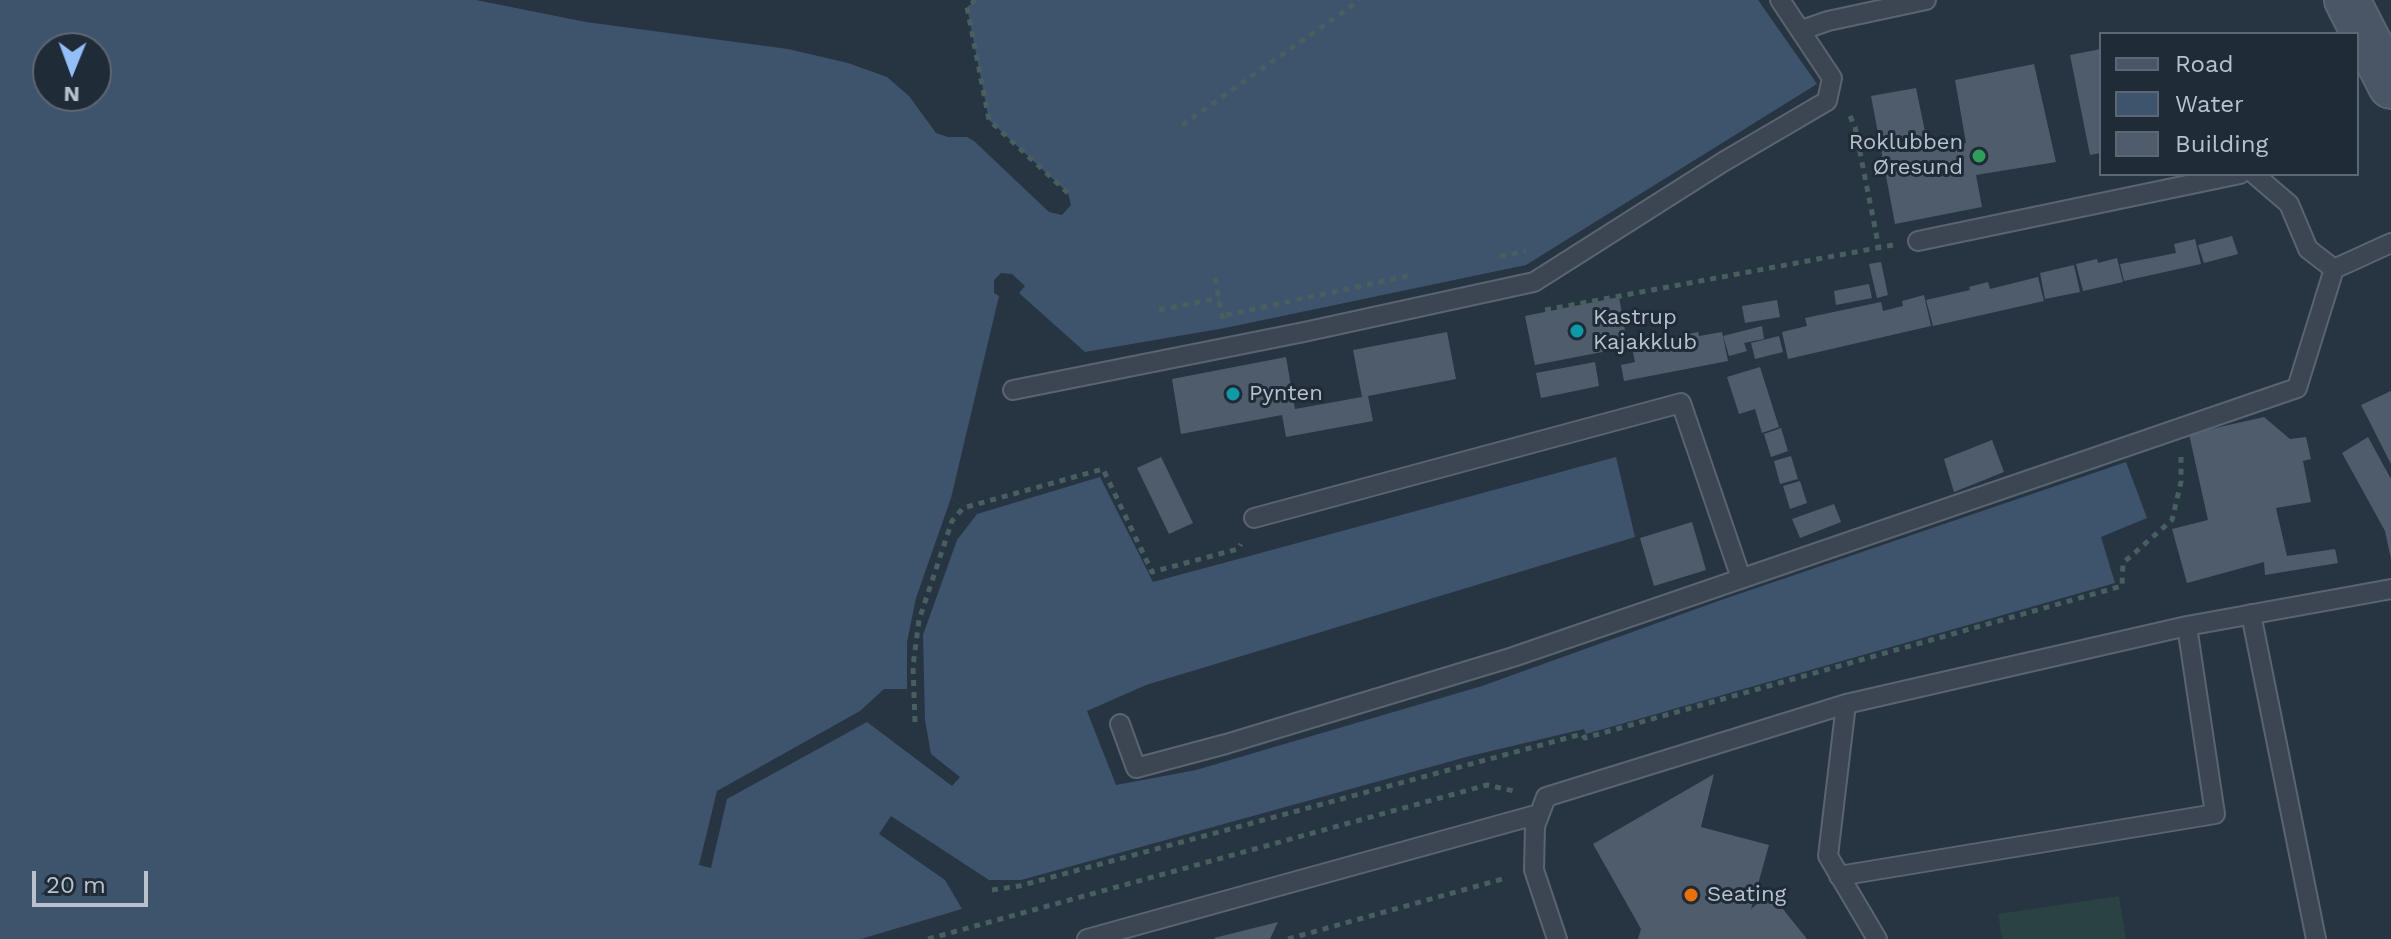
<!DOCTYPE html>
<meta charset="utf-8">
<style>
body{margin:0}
#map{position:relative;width:2391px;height:939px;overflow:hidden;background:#273543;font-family:"Work Sans",sans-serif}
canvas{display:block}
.legend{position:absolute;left:2099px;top:32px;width:260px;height:144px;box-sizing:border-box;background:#202b38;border:2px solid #5d6773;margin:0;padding:10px 14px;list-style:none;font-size:24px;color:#b9c1cc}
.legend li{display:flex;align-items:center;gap:16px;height:40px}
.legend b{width:40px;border:2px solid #5d6773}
.north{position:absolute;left:32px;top:32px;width:80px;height:80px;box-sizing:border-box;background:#202b38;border:2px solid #5d6773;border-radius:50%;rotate:181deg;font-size:22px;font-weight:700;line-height:32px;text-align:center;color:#b9c1cc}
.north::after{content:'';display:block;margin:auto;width:28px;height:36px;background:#93bef7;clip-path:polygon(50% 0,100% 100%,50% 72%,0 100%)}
.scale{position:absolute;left:32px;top:871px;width:116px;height:36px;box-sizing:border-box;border:4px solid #b9c1cc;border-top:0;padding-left:10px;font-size:24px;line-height:28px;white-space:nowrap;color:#b9c1cc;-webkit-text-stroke:6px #202b38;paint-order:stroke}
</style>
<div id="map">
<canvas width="2391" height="939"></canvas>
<ul class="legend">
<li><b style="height:10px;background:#4a5666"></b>Road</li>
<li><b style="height:22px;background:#3e536c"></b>Water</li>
<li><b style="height:22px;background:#4e5c6c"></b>Building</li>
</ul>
<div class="north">N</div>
<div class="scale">20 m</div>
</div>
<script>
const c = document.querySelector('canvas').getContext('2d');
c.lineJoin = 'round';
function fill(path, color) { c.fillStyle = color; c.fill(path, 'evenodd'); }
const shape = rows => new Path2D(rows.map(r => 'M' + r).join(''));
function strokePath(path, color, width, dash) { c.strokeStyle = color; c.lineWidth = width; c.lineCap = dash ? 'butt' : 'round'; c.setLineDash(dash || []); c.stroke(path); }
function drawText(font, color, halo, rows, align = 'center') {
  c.font = font + ' "Work Sans",sans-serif'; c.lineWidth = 6; c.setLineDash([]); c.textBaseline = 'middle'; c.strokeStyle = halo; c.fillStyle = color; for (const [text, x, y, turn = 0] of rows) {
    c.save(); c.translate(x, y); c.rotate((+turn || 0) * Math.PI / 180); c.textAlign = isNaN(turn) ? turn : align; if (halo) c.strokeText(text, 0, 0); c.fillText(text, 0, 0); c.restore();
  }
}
fill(shape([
 [2119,896,2126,939,2002,939,1998,914]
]), '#2a4244');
fill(shape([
 [0,0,476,0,586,22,788,49,848,63,887,77,909,96,936,133,948,137,967,137,974,141,1049,212,1062,215,1071,205,1068,193,989,120,967,7,976,0,1758,0,1817,84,1526,265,1225,328,1085,352,1019,293,1025,286,1012,274,1001,273,994,280,994,293,999,296,951,498,977,514,1100,477,1153,582,1616,457,1635,537,1146,685,1087,711,1116,785,1196,770,1482,686,1724,599,2126,462,2147,518,2101,537,2115,583,1586,734,1584,729,1470,756,1021,880,989,880,962,909,868,939,0,939],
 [48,48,96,48,96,96,48,96]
]), '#3e536c');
fill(shape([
 [951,498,977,514,957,540,923,635,925,720,931,754,960,777,952,786,867,722,727,799,711,868,699,865,717,791,860,711,884,689,907,689,907,642,916,598],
 [891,816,989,880,962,909,954,916,881,939,861,939,962,909,945,880,879,834]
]), '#273543');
fill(shape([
 [2101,49,2101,153,2090,155,2070,55],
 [2034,64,2056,162,1976,175,1982,207,1895,224,1871,96,1916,88,1929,151,1966,143,1955,80],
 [2232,236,2238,254,2204,263,2198,245],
 [2195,239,2201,264,2124,281,2120,264,2176,253,2174,244],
 [2117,258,2123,282,2083,291,2076,264,2097,259,2098,263],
 [1881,262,1888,295,1877,298,1869,264],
 [2074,265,2080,292,2045,299,2040,273],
 [2038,277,2044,301,1933,326,1926,300,1970,290,1969,287,1988,282,1990,289],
 [1869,284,1872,298,1836,305,1834,291],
 [1924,295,1931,326,1788,359,1782,332,1807,326,1805,318,1881,302,1883,311,1903,306,1902,301],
 [1619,297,1628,347,1535,365,1525,316],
 [1777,300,1780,317,1745,323,1742,306],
 [1762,326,1764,339,1744,343,1747,351,1729,356,1723,336],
 [1447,332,1456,379,1368,396,1373,421,1286,437,1282,415,1181,434,1172,379,1286,357,1295,409,1362,397,1353,350],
 [1698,332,1699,336,1722,332,1728,361,1624,381,1621,365,1635,362,1633,352,1651,348,1650,342],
 [1779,336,1783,352,1755,359,1751,343],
 [1595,362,1599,386,1541,398,1536,373],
 [1760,367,1779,427,1762,433,1755,409,1739,414,1727,377],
 [2391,391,2391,464,2361,405],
 [2264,417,2290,439,2306,437,2311,459,2303,461,2311,502,2276,508,2287,556,2335,549,2338,563,2265,575,2264,562,2187,583,2172,529,2208,520,2189,434],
 [1781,428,1788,451,1771,457,1764,434],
 [2368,437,2391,479,2391,559,2385,531,2342,453],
 [1992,440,2004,472,1954,492,1944,459],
 [1791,456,1798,479,1780,484,1774,461],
 [1161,457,1193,523,1169,534,1137,468],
 [1800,481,1807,503,1790,509,1783,486],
 [1834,504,1841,522,1800,538,1792,519],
 [1692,522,1706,570,1654,586,1640,538],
 [1714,774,1701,827,1769,845,1751,909,1770,893,1807,939,1638,939,1641,929,1593,844],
 [1278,922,1270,939,1215,939,1214,938]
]), '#4e5c6c');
const lane = shape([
 [1802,30,1828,21,1926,0],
 [2254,174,2289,204,2308,249,2334,269,2391,243],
 [1918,241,2240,174],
 [1013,390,1304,332,1534,282,1723,162,1827,101,1832,78,1780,0],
 [1254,518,1681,403,1741,578],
 [2251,614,2316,939],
 [1846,704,1828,856,1877,939],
 [1120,724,1136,768,1226,744,1513,657,2297,388,2334,269],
 [1839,876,2215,814,2187,626],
 [1087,939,1539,814],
 [1557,939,1534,870,1535,826,1546,797,1846,704,2187,626,2391,589]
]);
const secondary = shape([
 [2347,0,2391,86]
]);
strokePath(lane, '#5a6470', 22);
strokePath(secondary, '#5a6470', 48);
strokePath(shape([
 [976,0,967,7,989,120,1068,193],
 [1850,116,1855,127,1879,248],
 [1182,125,1360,0],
 [1500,256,1526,251],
 [1215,278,1223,320],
 [1159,310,1219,298],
 [1545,310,1893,245],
 [1226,315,1408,276],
 [915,722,913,666,919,620,952,521,963,508,1103,469,1152,572,1238,549,1241,544],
 [992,890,1019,886,1582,734,1585,738,2122,586,2123,563,2172,520,2181,482,2181,457],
 [928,939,1487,785,1514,791],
 [1288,939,1506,878]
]), '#485f60', 5, [6, 6]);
strokePath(lane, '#3c4653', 18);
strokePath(secondary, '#4a5666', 44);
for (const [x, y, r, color] of [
 [1979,156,8,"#2e9e5b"],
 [1577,331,8,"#0f9aa8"],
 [1233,394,8,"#0f9aa8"],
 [1691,895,8,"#e8710a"]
]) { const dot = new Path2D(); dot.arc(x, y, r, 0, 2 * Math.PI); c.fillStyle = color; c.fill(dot); strokePath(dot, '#202b38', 3); }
drawText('22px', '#b9c1cc', '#202b38', [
 ["Roklubben",1963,143,"right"],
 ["Øresund",1963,168,"right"],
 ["Kastrup",1593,318],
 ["Kajakklub",1593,343],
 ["Pynten",1249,394],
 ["Seating",1707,895]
], 'left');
</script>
